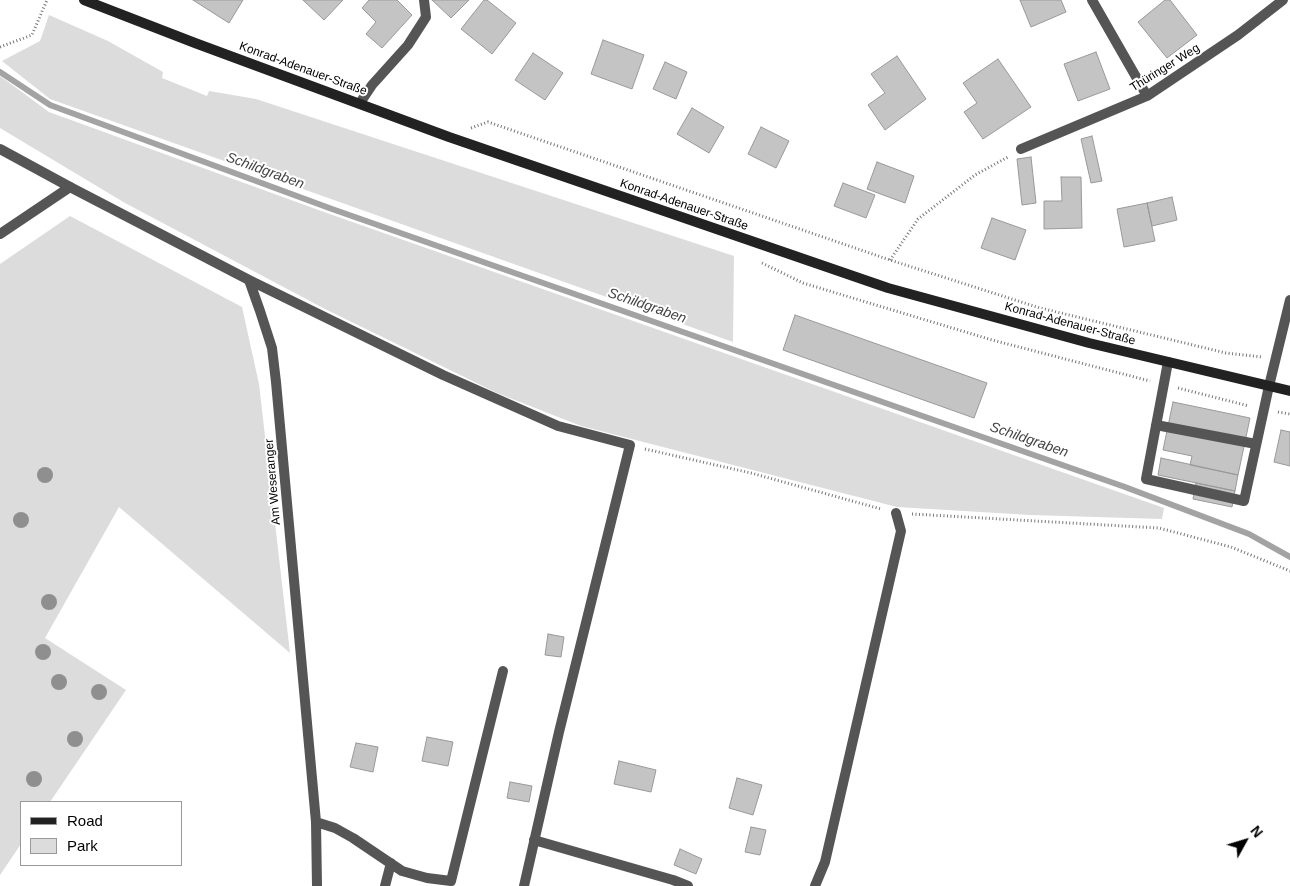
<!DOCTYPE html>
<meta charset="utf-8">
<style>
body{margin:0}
#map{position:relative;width:1290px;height:886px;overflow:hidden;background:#fff;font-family:Arial,sans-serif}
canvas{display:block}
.legend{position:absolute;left:20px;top:801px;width:162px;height:65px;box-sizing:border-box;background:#fff;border:1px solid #999;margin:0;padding:6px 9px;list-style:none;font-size:15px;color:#000}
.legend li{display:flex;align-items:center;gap:10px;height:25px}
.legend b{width:25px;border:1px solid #999}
.north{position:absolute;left:1220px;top:816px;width:50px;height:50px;-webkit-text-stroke:4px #fff;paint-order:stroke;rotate:51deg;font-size:14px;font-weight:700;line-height:20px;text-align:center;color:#000}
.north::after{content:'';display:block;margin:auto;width:18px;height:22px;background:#000;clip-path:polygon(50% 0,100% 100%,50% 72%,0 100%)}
</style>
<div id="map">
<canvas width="1290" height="886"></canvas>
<ul class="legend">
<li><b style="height:6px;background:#222"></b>Road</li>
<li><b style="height:14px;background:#dcdcdc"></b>Park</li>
</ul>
<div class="north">N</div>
</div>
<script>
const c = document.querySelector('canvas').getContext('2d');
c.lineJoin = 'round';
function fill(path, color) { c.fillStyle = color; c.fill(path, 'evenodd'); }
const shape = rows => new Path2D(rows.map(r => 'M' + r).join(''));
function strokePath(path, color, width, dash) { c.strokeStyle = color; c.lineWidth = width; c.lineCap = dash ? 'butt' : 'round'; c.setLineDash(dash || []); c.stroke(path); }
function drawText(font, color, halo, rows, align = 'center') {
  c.font = font + ' Arial,sans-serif'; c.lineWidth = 4; c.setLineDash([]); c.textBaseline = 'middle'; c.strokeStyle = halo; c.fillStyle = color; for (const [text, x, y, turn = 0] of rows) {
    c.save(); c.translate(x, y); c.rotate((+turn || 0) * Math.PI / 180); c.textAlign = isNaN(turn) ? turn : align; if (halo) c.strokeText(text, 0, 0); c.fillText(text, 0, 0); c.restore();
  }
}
fill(shape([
 [49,15,108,41,163,72,162,78,207,96,209,91,256,99,734,256,733,342,50,99,2,61,40,41],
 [0,76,49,112,324,212,1164,508,1162,519,1030,515,897,507,581,426,497,393,325,309,125,203,0,128],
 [70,216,242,307,259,384,290,653,119,507,45,638,126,690,50,802,21,802,21,844,0,875,0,264]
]), '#dcdcdc');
strokePath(shape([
 [0,72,50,105,332,209,1125,487,1249,534,1290,557]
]), '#a3a3a3', 6);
const building = shape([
 [193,0,243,0,229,23,193,0],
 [303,0,343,0,324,20,303,0],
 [369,0,397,0,412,15,382,48,366,34,376,22,362,8,369,0],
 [432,0,469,0,451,18,432,0],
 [484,0,487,0,516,23,492,54,461,29,484,0],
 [1020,0,1061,0,1066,12,1031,27,1020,0],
 [1165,0,1170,0,1197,35,1167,58,1138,22,1165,0],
 [603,40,644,55,632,89,591,74,603,40],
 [1096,52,1110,89,1078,101,1064,64,1096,52],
 [533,53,563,73,545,100,515,80,533,53],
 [897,56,926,99,885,130,868,105,885,93,871,74,897,56],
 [998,59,1031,107,983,139,964,112,977,103,963,83,998,59],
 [665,62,687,72,676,99,653,89,665,62],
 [692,108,724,127,709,153,677,134,692,108],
 [761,127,789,141,776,168,748,154,761,127],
 [1092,136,1102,181,1091,183,1081,139,1092,136],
 [1031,157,1036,203,1022,205,1017,159,1031,157],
 [877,162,914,176,905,203,867,189,877,162],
 [1061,177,1081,177,1082,228,1044,229,1044,201,1062,201,1061,177],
 [843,183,875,195,866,218,834,206,843,183],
 [1172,197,1177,220,1152,226,1147,203,1172,197],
 [1147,203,1155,241,1124,247,1117,209,1147,203],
 [992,218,1026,230,1015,260,981,248,992,218],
 [795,315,987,383,974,418,783,350,795,315],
 [1173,402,1250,418,1238,475,1190,465,1192,456,1163,450,1173,402],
 [1281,430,1290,432,1290,466,1274,462,1281,430],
 [1161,458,1238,475,1235,491,1158,475,1161,458],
 [1196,483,1235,491,1232,507,1193,499,1196,483],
 [548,634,564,637,561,657,545,655,548,634],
 [427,737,453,742,448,766,422,761,427,737],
 [356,743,378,747,373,772,350,767,356,743],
 [619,761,656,770,651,792,614,784,619,761],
 [737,778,762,785,753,815,729,808,737,778],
 [510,782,532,786,529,802,507,798,510,782],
 [751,827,766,830,760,855,745,852,751,827],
 [680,849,702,859,696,874,674,865,680,849]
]);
fill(building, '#c4c4c4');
strokePath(building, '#999', 1);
strokePath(shape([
 [0,47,32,35,47,0],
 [471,128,488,122,890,260,1040,308,1226,353,1262,357],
 [890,260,918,219,975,175,1008,157],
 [762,263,803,283,992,340,1150,381],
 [1178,388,1249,406],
 [1278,412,1290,414],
 [645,449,751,473,881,509],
 [912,514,1159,528,1231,547,1290,571]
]), '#777', 3, [1, 2.5]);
strokePath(shape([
 [360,103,372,85,408,45,426,17,424,0],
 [70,187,249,280,260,311,272,348,276,382,316,822,317,886],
 [249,280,443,375,558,426,630,445,559,732,524,886],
 [1168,362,1146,479,1244,501,1269,386,1290,300],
 [1156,425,1256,444],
 [316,822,335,828,353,838,402,871,427,878,451,881,503,671],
 [534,840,673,880,688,886],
 [385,886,391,863],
 [815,886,825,862,901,531,896,513]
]), '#555', 10);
strokePath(shape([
 [1092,0,1147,96],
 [0,149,70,187,0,234],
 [1021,149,1147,96,1238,35,1283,0]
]), '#555', 10);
strokePath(shape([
 [84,0,195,43,449,137,888,288,1089,343,1290,391]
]), '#222', 10);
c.fillStyle = '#8f8f8f';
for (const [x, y] of [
 [45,475],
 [21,520],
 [49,602],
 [43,652],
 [59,682],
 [99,692],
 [75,739],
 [34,779]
]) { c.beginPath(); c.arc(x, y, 8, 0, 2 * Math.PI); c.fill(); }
drawText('12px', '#000', '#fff', [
 ["Thüringer Weg",1165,68,-32],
 ["Konrad-Adenauer-Straße",303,69,20],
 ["Konrad-Adenauer-Straße",684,205,19],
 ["Konrad-Adenauer-Straße",1070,324,15],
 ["Am Weseranger",273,482,-95]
]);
drawText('italic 14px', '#444', '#fff', [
 ["Schildgraben",265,171,20],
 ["Schildgraben",647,306,19],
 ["Schildgraben",1029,440,19]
]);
</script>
